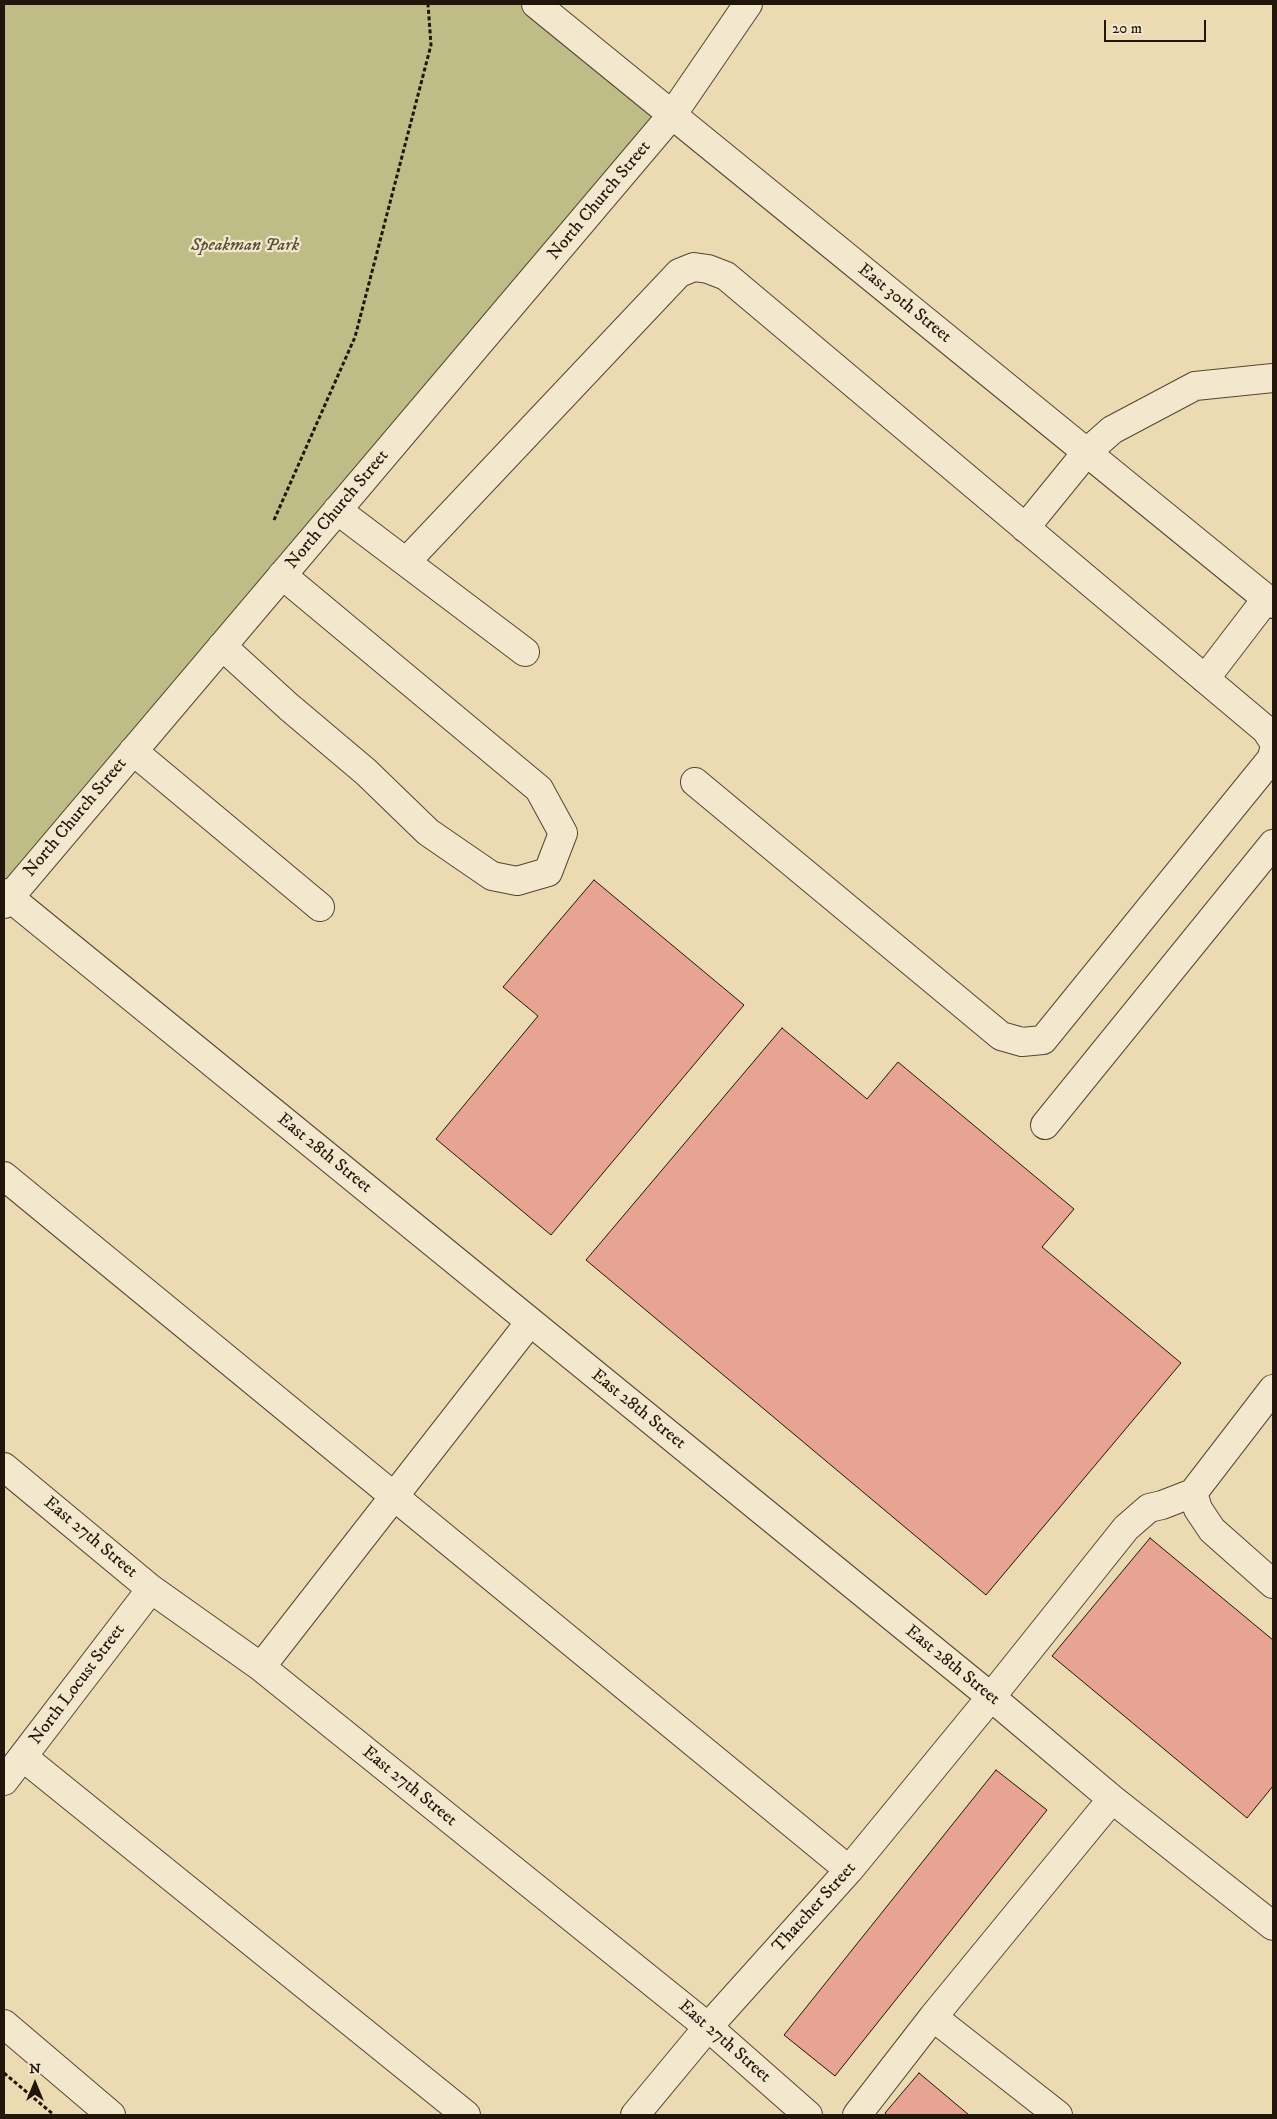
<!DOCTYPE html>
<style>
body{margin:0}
#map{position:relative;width:1277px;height:2119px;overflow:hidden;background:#ecdab2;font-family:"IM FELL DW Pica",serif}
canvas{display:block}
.frame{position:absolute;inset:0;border:5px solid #221509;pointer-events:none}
.north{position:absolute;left:10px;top:2059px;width:50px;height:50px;-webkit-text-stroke:4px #f3e7cd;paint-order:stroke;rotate:0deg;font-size:14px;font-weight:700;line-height:20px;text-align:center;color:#221509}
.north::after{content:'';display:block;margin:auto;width:18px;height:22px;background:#221509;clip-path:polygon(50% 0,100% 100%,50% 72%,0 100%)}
.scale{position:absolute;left:1104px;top:20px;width:102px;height:22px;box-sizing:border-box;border:2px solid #221509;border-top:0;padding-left:6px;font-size:15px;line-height:18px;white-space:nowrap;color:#221509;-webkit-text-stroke:4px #f3e7cd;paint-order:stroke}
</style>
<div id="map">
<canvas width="1277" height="2119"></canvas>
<div class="frame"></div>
<div class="north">N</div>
<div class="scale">20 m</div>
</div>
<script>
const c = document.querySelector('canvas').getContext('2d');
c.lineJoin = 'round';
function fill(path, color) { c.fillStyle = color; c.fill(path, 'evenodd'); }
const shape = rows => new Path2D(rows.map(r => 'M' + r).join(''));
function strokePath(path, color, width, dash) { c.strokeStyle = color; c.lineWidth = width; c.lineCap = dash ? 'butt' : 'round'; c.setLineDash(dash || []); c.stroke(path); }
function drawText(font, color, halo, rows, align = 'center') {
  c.font = font + ' "IM FELL DW Pica",serif'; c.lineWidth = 4.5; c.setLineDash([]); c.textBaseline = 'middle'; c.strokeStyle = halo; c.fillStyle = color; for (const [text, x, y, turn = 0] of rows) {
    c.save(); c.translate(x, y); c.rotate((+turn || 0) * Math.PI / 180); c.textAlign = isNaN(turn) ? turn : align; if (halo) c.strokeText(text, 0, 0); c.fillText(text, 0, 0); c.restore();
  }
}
fill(shape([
 [4,4,536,4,672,115,4,893]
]), '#bfbd87');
const building = shape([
 [594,880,744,1005,551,1235,436,1139,538,1016,503,987,594,880],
 [782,1028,867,1099,898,1062,1074,1209,1042,1247,1181,1363,986,1595,586,1260,782,1028],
 [1150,1538,1273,1640,1273,1786,1247,1818,1052,1656,1150,1538],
 [996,1770,1047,1810,835,2076,784,2035,996,1770],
 [919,2073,969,2115,887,2115,885,2113,919,2073]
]);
fill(building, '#e8a493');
strokePath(building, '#221509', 1);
const minor = shape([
 [536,4,1273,604],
 [337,510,525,652],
 [1025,528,1086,453,1112,430,1195,386,1273,378],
 [406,562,679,273,694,267,708,269,726,276,1266,730,1273,741],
 [222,646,289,707,366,772,428,832,457,852,492,876,517,881,548,872,563,833,539,789,282,575],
 [1205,679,1267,598],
 [133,751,320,907],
 [695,782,1001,1036,1022,1042,1043,1040,1272,758,1273,753],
 [4,893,991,1697,1112,1799,1273,1926],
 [4,904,672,115,748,4],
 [1045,1125,1273,844],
 [4,1176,849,1870],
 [1273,1389,1193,1493,1198,1509,1212,1530,1273,1584],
 [4,1467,151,1589,261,1667,708,2027,808,2115],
 [261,1667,530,1322],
 [23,1757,466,2115],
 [4,1781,151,1589],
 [933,2017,1112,1799],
 [4,2024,111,2115],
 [635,2115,708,2027,849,1870,991,1697,1126,1528,1149,1508,1162,1505,1193,1493],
 [857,2115,933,2017,1058,2115]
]);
strokePath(minor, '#544633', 30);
strokePath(shape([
 [274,520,355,337,431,45,428,4],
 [4,2073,54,2115]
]), '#221509', 3, [4, 2.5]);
strokePath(minor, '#f3e7cd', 28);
drawText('18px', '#221509', '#f3e7cd', [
 ["North Church Street",600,201,-50],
 ["East 30th Street",904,304,39],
 ["North Church Street",338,510,-50],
 ["North Church Street",76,818,-50],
 ["East 28th Street",324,1154,39],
 ["East 28th Street",638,1410,39],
 ["East 27th Street",90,1538,40],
 ["East 28th Street",952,1666,39],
 ["North Locust Street",78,1685,-53],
 ["East 27th Street",409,1787,39],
 ["Thatcher Street",815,1908,-48],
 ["East 27th Street",724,2042,41]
]);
drawText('italic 18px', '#595035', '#f3e7cd', [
 ["Speakman Park",245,246]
]);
</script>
